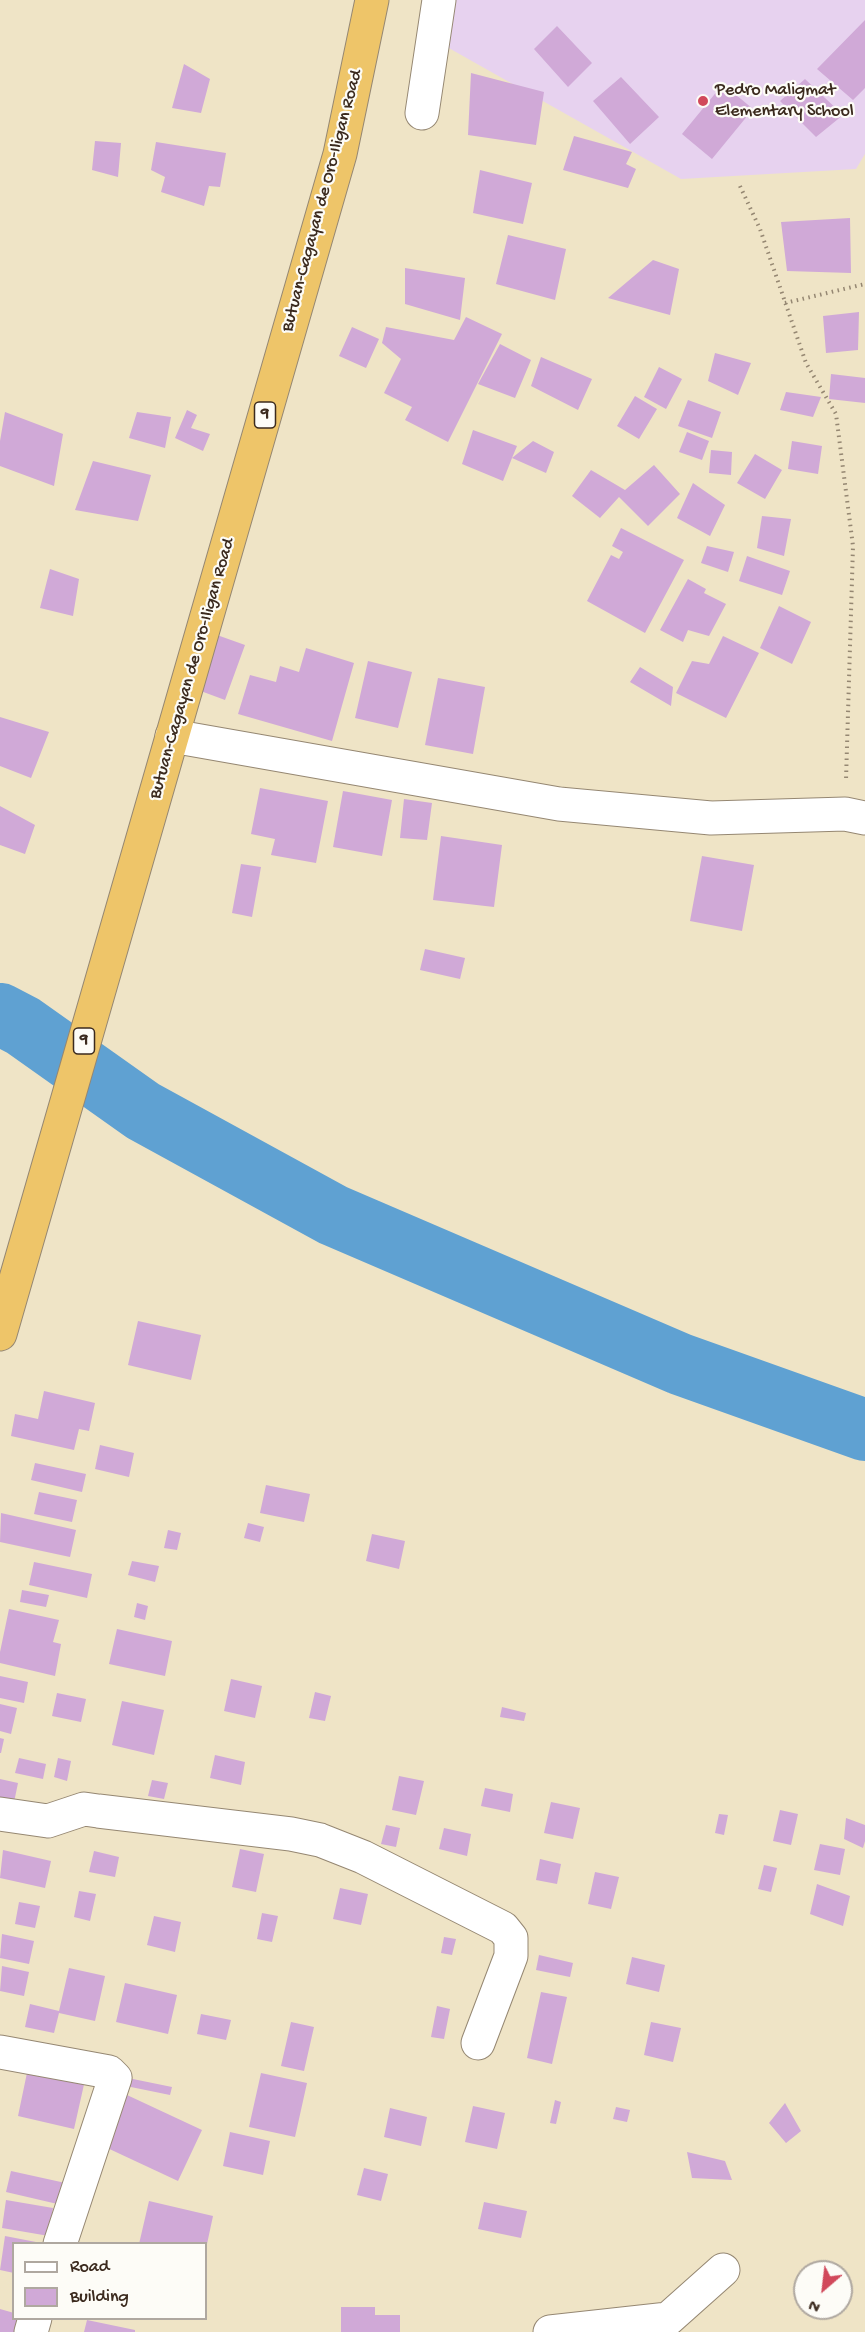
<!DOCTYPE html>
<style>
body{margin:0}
#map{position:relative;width:865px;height:2332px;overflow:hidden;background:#efe4c6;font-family:"Gochi Hand",sans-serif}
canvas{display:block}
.legend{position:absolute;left:12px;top:2242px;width:195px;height:78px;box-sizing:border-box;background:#fdfcf7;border:2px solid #afa8a0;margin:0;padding:8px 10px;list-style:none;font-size:18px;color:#3b2a1e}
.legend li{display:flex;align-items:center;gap:12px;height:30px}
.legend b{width:30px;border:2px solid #afa8a0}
.north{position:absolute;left:793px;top:2260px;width:60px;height:60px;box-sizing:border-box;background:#fdfcf7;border:2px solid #afa8a0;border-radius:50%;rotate:208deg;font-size:16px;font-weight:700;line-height:24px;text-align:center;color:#3b2a1e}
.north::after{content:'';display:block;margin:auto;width:21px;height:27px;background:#d1495b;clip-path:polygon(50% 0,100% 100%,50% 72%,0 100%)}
</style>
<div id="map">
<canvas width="865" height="2332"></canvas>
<ul class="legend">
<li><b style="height:8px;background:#fff"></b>Road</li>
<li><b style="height:16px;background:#d0a9d7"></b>Building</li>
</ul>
<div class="north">N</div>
</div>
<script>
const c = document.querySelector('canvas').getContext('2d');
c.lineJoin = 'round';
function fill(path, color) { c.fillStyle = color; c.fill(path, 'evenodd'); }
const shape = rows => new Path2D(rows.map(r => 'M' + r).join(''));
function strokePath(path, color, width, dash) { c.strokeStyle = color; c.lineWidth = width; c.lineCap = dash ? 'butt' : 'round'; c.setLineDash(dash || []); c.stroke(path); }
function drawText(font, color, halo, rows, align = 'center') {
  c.font = font + ' "Gochi Hand",sans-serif'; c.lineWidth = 4.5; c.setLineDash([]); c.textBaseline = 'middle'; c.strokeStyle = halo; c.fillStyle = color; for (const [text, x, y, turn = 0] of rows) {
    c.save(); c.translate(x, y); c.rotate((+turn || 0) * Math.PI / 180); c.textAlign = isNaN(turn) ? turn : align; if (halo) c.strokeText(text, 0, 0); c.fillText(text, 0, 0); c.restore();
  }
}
fill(shape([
 [455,0,865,0,865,154,856,169,681,179,447,47]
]), '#e7d2ef');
strokePath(shape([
 [0,1014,23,1026,143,1111,333,1215,680,1364,865,1430]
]), '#5fa1d2', 62);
fill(shape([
 [865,20,865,88,853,100,817,69],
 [557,26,592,63,568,87,534,49],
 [184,64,210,79,201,113,172,108],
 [471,73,544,92,536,145,468,135],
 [621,77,659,117,630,144,593,101],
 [805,79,843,115,816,137,780,101],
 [723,84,753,109,712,159,682,134],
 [574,136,632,152,626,164,636,169,628,188,563,170],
 [95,141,121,143,118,177,92,170],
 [156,142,226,153,220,187,209,186,204,206,161,192,165,177,151,170],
 [480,170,532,183,523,224,473,213],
 [850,218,851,273,787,271,781,222],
 [508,235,566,249,555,300,496,284],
 [653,260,679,269,670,315,608,298],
 [405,268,465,278,460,320,405,304],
 [859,312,858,350,826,353,823,316],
 [466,317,502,334,448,442,405,420,412,407,384,393,401,359,382,343,386,327,454,340],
 [352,327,379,339,366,368,339,356],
 [500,344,531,360,515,398,478,384],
 [715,353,751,363,738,395,708,381],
 [541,357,592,379,578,410,531,386],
 [659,367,682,379,666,409,644,397],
 [831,374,865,378,865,403,829,399],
 [786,392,821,397,813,417,780,410],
 [635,396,657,409,639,439,617,426],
 [688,400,721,412,712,438,678,426],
 [187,410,197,415,191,428,210,434,203,451,175,438],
 [5,412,63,434,54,486,0,466,0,441],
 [137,412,171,417,165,448,129,438],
 [473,430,517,446,512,458,533,441,554,452,546,473,512,458,503,481,462,464],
 [687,432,709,441,702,460,679,452],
 [792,441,822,446,818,474,788,469],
 [711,450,732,452,731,475,709,473],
 [755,454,782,470,765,499,737,483],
 [93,461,151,475,138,521,75,510],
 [654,465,680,494,648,526,619,497,600,518,572,496,591,470,625,490],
 [693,483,725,505,710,536,677,518],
 [762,516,791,519,784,556,757,548],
 [621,528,684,560,645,633,587,601,611,555,619,559,623,552,612,546],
 [707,546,734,552,728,572,701,563],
 [747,556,790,571,782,595,739,581],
 [50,569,79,579,73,616,40,608],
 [688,579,706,589,704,593,726,604,709,636,688,630,683,642,660,630],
 [779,606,811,622,792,664,760,648],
 [217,635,245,645,225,700,198,690],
 [723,636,759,653,726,718,676,693,692,661,709,664],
 [306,648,354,663,332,741,238,714,250,675,276,682,280,666,299,672],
 [368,661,412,672,398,728,355,718],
 [640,667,673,687,671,706,630,682],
 [438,678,485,687,473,754,425,745],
 [0,717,49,732,31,778,0,766],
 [260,788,328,801,316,863,271,855,275,839,251,834],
 [343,791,392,800,382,856,333,847],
 [404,799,432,803,427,840,400,838],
 [0,806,35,825,25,854,0,845],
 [441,836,502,845,494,907,433,900],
 [702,856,754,865,742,931,690,921],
 [241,864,261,867,252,917,232,913],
 [425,949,465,958,460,979,420,970],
 [138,1321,201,1335,191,1380,128,1365],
 [44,1391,95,1403,89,1431,79,1429,74,1450,11,1436,15,1414,38,1419],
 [100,1445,134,1453,129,1477,95,1469],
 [35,1463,86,1474,82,1492,31,1480],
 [266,1485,310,1494,304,1522,260,1513],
 [39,1492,77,1500,72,1522,34,1514],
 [1,1513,76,1530,70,1557,0,1542],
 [248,1523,264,1527,260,1542,244,1538],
 [168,1530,181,1533,177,1550,164,1548],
 [372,1534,405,1541,399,1569,366,1561],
 [132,1561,159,1566,155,1582,128,1575],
 [34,1562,92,1574,87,1598,29,1585],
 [22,1590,49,1595,46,1607,20,1602],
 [137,1603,148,1606,145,1620,134,1617],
 [9,1609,59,1620,53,1642,61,1644,55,1676,0,1663,0,1652],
 [117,1629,172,1641,165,1676,109,1664],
 [0,1676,28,1682,24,1703,0,1698],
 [231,1679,262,1686,255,1718,224,1711],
 [315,1692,331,1696,325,1721,309,1718],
 [57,1693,86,1699,81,1722,52,1716],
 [122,1701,164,1710,154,1755,112,1745],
 [0,1704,17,1708,11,1734,0,1731],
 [502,1707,526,1713,524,1721,500,1717],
 [0,1738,4,1739,1,1753,0,1753],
 [215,1755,245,1762,241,1785,210,1778],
 [19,1758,46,1764,43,1779,15,1773],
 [58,1758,71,1761,67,1781,54,1777],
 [399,1776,424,1781,416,1815,392,1810],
 [0,1779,18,1783,12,1812,0,1809],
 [152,1780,168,1783,164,1799,148,1796],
 [485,1788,513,1794,510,1812,481,1806],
 [551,1802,580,1808,573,1839,544,1833],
 [780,1810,798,1814,791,1845,773,1841],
 [719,1814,728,1815,724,1835,715,1833],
 [846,1818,865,1825,865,1841,863,1848,844,1839],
 [386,1825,400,1828,396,1847,381,1844],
 [444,1828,471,1834,467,1856,439,1849],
 [820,1844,845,1849,840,1875,814,1870],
 [240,1849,264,1854,256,1892,232,1887],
 [3,1850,51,1861,45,1888,0,1878],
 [94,1851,119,1857,115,1877,89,1872],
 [540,1859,561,1864,557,1884,536,1880],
 [764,1865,777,1868,771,1892,758,1889],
 [595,1872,619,1877,611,1909,588,1904],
 [817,1884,850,1896,843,1926,810,1914],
 [340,1888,368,1894,361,1925,333,1919],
 [79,1891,96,1894,90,1921,74,1917],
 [19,1902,40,1906,35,1928,15,1924],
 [262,1913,278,1916,272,1942,257,1939],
 [154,1916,181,1922,175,1952,147,1945],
 [2,1934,34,1941,29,1964,0,1958],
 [444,1937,456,1939,452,1955,441,1953],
 [539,1955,573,1963,570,1977,536,1970],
 [632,1957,665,1965,659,1992,626,1984],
 [2,1966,29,1972,24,1996,0,1991],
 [69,1968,105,1976,95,2021,59,2013,54,2033,25,2027,30,2004,59,2011],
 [125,1983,177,1995,168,2034,116,2022],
 [541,1992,567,1997,552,2064,527,2058],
 [437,2006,450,2009,444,2039,431,2037],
 [201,2014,231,2020,226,2040,197,2034],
 [291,2022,314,2027,304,2071,281,2066],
 [651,2022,681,2028,673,2062,644,2055],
 [28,2068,85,2080,74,2129,18,2116],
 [261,2073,307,2083,295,2137,249,2127],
 [128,2078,172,2087,170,2095,126,2086],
 [127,2095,202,2130,178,2181,103,2146],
 [555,2100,561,2102,556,2124,550,2123],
 [785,2103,801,2131,786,2143,769,2123],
 [473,2106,505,2113,497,2149,465,2142],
 [616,2107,630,2110,627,2122,613,2119],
 [390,2108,427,2117,421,2146,384,2137],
 [230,2132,270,2141,263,2175,223,2166],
 [687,2152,725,2161,732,2180,692,2178],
 [364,2168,388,2174,381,2201,357,2195],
 [11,2171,70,2184,66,2206,6,2192],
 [6,2200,53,2208,49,2236,2,2228],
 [149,2201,213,2216,207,2244,139,2244],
 [484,2202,527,2211,521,2238,478,2229],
 [5,2236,36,2242,14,2244,14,2273,0,2270],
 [341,2307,375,2307,375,2315,400,2315,400,2332,341,2332],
 [0,2309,14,2313,14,2318,25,2318,22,2332,0,2332],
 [87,2320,135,2330,135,2332,84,2332]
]), '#d0a9d7');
const minor = shape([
 [422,113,439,0],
 [172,736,559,804,711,818,845,814,865,818],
 [0,1814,48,1821,84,1809,98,1811,291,1834,320,1840,363,1857,503,1928,511,1938,511,1956,478,2043],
 [0,2052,109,2072,115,2078,60,2244],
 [31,2332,35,2318],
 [550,2332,668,2319,723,2270]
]);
const highway = shape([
 [0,1334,340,154,372,0]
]);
strokePath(minor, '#958772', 35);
strokePath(highway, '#958772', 35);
strokePath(shape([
 [740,186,760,229,806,363,836,414,853,546,846,780],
 [785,303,865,284]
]), '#958772', 4, [1.5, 4.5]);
strokePath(minor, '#fff', 33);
strokePath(highway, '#eec569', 33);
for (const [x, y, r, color] of [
 [703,101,6,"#d1495b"]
]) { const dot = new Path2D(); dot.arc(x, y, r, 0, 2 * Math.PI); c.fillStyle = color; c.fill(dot); strokePath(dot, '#fdfcf7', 2); }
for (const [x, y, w] of [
 [265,415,21],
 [84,1041,21]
]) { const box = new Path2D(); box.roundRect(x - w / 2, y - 13, w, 26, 4.5); c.fillStyle = '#fdfcf7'; c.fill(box); strokePath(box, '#3b2a1e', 1.5); }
drawText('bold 16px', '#3b2a1e', null, [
 ["9",265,415],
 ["9",84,1041]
]);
drawText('18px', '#3b2a1e', '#fdfcf7', [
 ["Pedro Maligmat",715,91],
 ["Elementary School",715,112]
], 'left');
drawText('18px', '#3b2a1e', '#fdfcf7', [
 ["Butuan-Cagayan de Oro-Iligan Road",323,201,-75],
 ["Butuan-Cagayan de Oro-Iligan Road",193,669,-74]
]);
</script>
